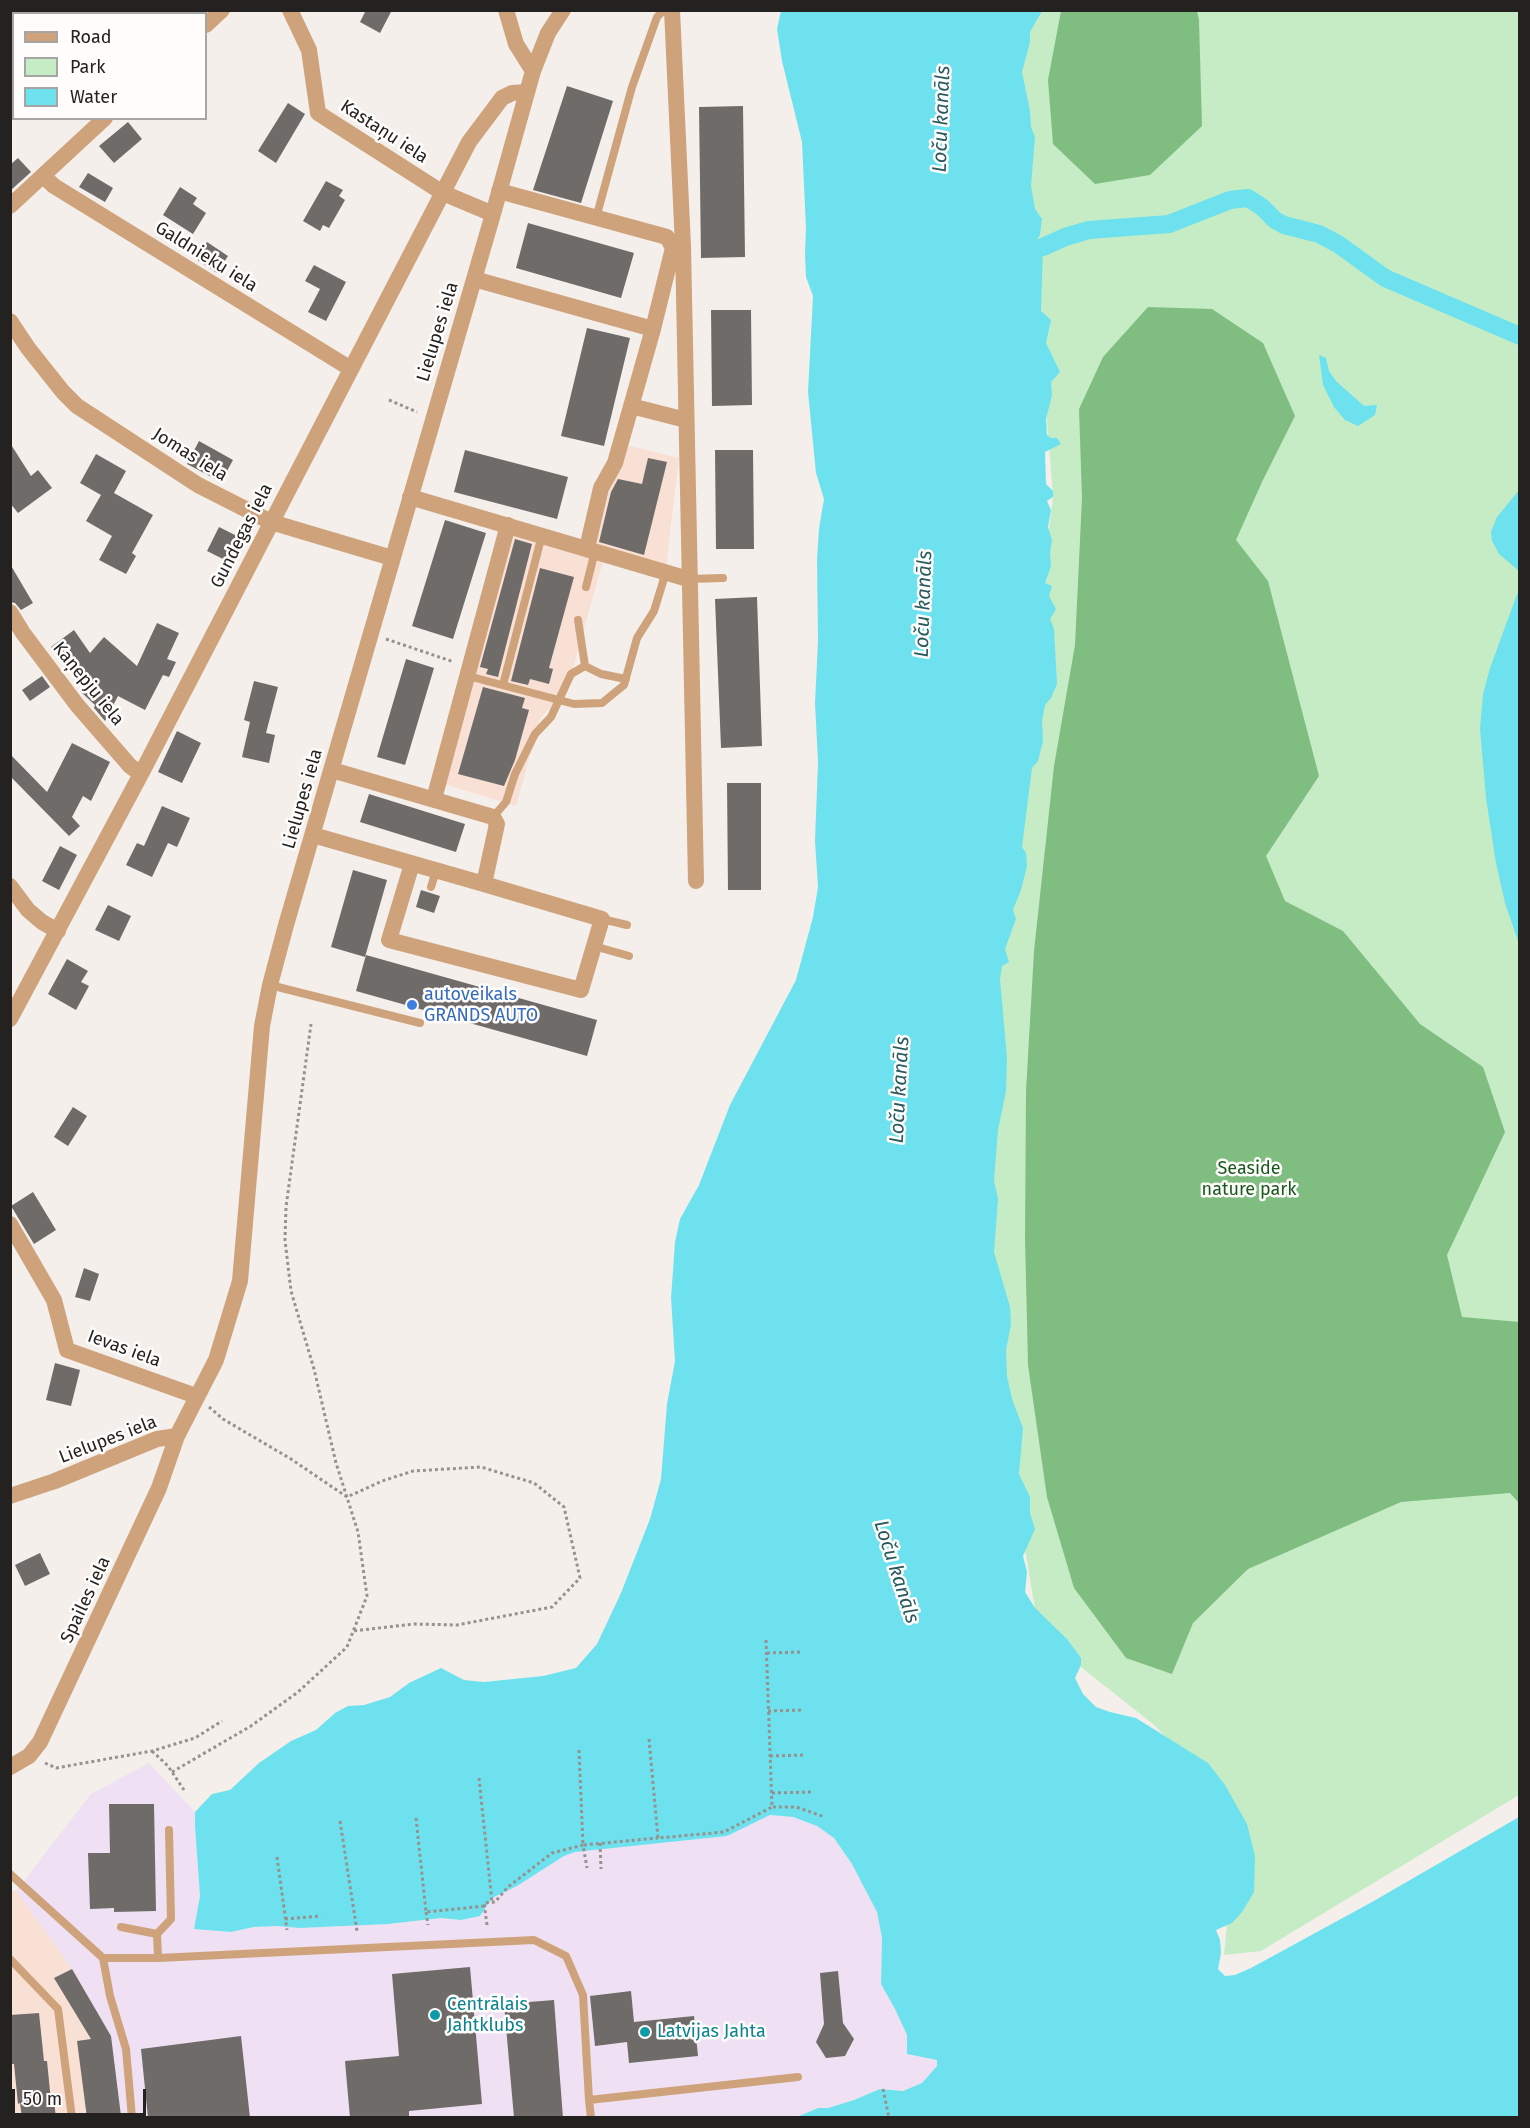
<!DOCTYPE html>
<meta charset="utf-8">
<style>
body{margin:0}
#map{position:relative;width:1530px;height:2128px;overflow:hidden;background:#f4efeb;font-family:"Fira Sans",sans-serif}
canvas{display:block}
.frame{position:absolute;inset:0;border:12px solid #242221;pointer-events:none}
.legend{position:absolute;left:12px;top:12px;width:195px;height:108px;box-sizing:border-box;background:#fffdfb;border:2px solid #a7a5a4;margin:0;padding:8px 10px;list-style:none;font-size:18px;color:#242221}
.legend li{display:flex;align-items:center;gap:12px;height:30px}
.legend b{width:30px;border:2px solid #a7a5a4}
.scale{position:absolute;left:12px;top:2089px;width:134px;height:27px;box-sizing:border-box;border:3px solid #242221;border-top:0;padding-left:8px;font-size:18px;line-height:21px;white-space:nowrap;color:#242221;-webkit-text-stroke:4px #fffdfb;paint-order:stroke}
</style>
<div id="map">
<canvas width="1530" height="2128"></canvas>
<div class="frame"></div>
<ul class="legend">
<li><b style="height:8px;background:#cea27a"></b>Road</li>
<li><b style="height:16px;background:#c6ecc6"></b>Park</li>
<li><b style="height:16px;background:#6de2ee"></b>Water</li>
</ul>
<div class="scale">50 m</div>
</div>
<script>
const c = document.querySelector('canvas').getContext('2d');
c.lineJoin = 'round';
function fill(path, color) { c.fillStyle = color; c.fill(path, 'evenodd'); }
const shape = rows => new Path2D(rows.map(r => 'M' + r).join(''));
function strokePath(path, color, width, dash) { c.strokeStyle = color; c.lineWidth = width; c.lineCap = dash ? 'butt' : 'round'; c.setLineDash(dash || []); c.stroke(path); }
function drawText(font, color, halo, rows, align = 'center') {
  c.font = font + ' "Fira Sans",sans-serif'; c.lineWidth = 5; c.setLineDash([]); c.textBaseline = 'middle'; c.strokeStyle = halo; c.fillStyle = color; for (const [text, x, y, turn = 0] of rows) {
    c.save(); c.translate(x, y); c.rotate((+turn || 0) * Math.PI / 180); c.textAlign = isNaN(turn) ? turn : align; if (halo) c.strokeText(text, 0, 0); c.fillText(text, 0, 0); c.restore();
  }
}
fill(shape([
 [149,1763,195,1812,195,1827,200,1896,194,1928,205,1930,231,1932,254,1927,277,1926,300,1928,388,1924,441,1918,461,1920,480,1916,492,1898,517,1886,564,1856,575,1852,727,1836,770,1815,793,1817,817,1826,834,1838,852,1864,877,1911,882,1938,881,1984,895,2009,907,2035,907,2054,937,2060,937,2066,922,2083,903,2091,880,2089,854,2100,828,2108,818,2108,797,2117,87,2117,109,2033,72,1969,16,1891,91,1794]
]), '#efe0f3');
fill(shape([
 [626,445,679,458,666,567,593,544,607,487],
 [512,533,603,561,568,686,540,719,516,806,444,784],
 [16,1891,72,1969,109,2033,87,2117,11,2118,10,1892]
]), '#f8e0d5');
fill(shape([
 [1019,10,1519,11,1519,1795,1261,1951,1224,1955,1238,1810,1153,1724,1039,1634,976,1251,981,1062,1053,497,1016,29]
]), '#c6ecc6');
fill(shape([
 [1061,11,1197,11,1199,20,1202,126,1150,175,1095,184,1053,144,1048,80],
 [1148,307,1212,309,1263,343,1295,416,1262,482,1236,540,1268,581,1319,776,1266,856,1285,901,1343,931,1420,1024,1483,1067,1505,1132,1447,1255,1462,1317,1520,1322,1519,1503,1510,1493,1401,1502,1248,1569,1193,1623,1172,1674,1126,1658,1074,1588,1047,1497,1028,1365,1025,1238,1026,1091,1034,951,1054,766,1075,645,1082,498,1079,409,1103,357]
]), '#80bd81');
fill(shape([
 [781,11,1042,11,1030,32,1030,42,1022,72,1030,111,1031,127,1035,137,1031,186,1035,209,1042,219,1040,235,1037,239,1043,247,1041,311,1051,320,1046,343,1060,372,1051,382,1052,395,1046,419,1047,435,1051,438,1057,438,1061,444,1045,452,1046,484,1053,491,1053,497,1047,501,1051,510,1048,527,1052,540,1050,553,1051,566,1045,583,1052,586,1049,596,1056,609,1050,619,1054,629,1057,684,1051,698,1045,705,1042,721,1043,741,1038,761,1032,768,1022,847,1026,853,1027,866,1021,890,1013,910,1016,919,1005,949,1009,962,1002,966,1000,979,1007,1058,1006,1091,998,1130,994,1180,998,1199,994,1252,1010,1307,1011,1324,1006,1350,1007,1376,1012,1399,1023,1428,1019,1474,1030,1497,1030,1513,1035,1529,1023,1556,1027,1572,1025,1592,1035,1608,1067,1639,1081,1658,1081,1665,1075,1678,1083,1694,1096,1707,1110,1712,1136,1718,1208,1763,1225,1785,1247,1824,1255,1856,1254,1892,1242,1912,1232,1923,1216,1930,1220,1940,1221,1953,1218,1969,1225,1976,1235,1975,1251,1968,1372,1902,1519,1817,1519,2117,797,2117,818,2108,828,2108,854,2100,880,2089,903,2091,922,2083,937,2066,937,2060,907,2054,907,2035,895,2009,881,1984,882,1938,877,1912,852,1864,834,1838,817,1826,793,1817,770,1815,727,1836,575,1852,564,1856,517,1886,492,1898,480,1916,461,1920,441,1918,388,1924,300,1928,277,1926,254,1927,231,1932,194,1929,200,1896,195,1827,195,1812,212,1794,230,1790,259,1763,291,1741,316,1730,335,1713,348,1706,364,1705,390,1697,409,1683,441,1668,464,1680,484,1682,543,1676,576,1668,597,1644,621,1593,650,1519,661,1479,667,1404,675,1361,671,1298,675,1242,680,1219,699,1185,730,1105,796,980,813,917,818,887,815,841,818,762,815,703,818,641,817,559,819,529,824,499,816,473,808,392,813,296,806,277,805,254,806,228,802,142,782,61,777,29],
 [1319,355,1326,358,1329,371,1336,381,1364,406,1377,405,1375,415,1358,426,1345,420,1334,407,1323,385],
 [1519,490,1519,571,1499,554,1492,541,1491,532,1497,517],
 [1519,589,1519,944,1505,903,1496,863,1486,798,1480,729,1483,694,1490,668]
]), '#6de2ee');
strokePath(shape([
 [1020,251,1043,247,1065,237,1089,230,1169,224,1230,200,1248,198,1262,207,1275,220,1284,225,1319,234,1338,244,1385,278,1520,336]
]), '#6de2ee', 18);
fill(shape([
 [366,10,392,10,380,33,360,22],
 [567,86,613,101,581,203,533,190],
 [288,103,305,114,276,163,258,151],
 [743,106,745,257,701,258,699,107],
 [128,122,142,139,114,163,99,146],
 [18,158,31,172,10,191,10,165],
 [88,173,113,188,105,202,79,187],
 [326,181,343,190,339,196,345,200,329,228,323,225,320,231,303,221],
 [180,187,197,198,193,204,206,213,193,234,163,215],
 [528,223,634,253,621,298,516,268],
 [207,242,228,256,217,273,196,259],
 [314,265,346,282,326,321,308,312,320,289,305,281],
 [711,310,751,310,752,405,712,406],
 [587,328,630,338,604,446,561,436],
 [199,441,233,460,221,482,187,464],
 [10,443,31,476,38,470,52,488,18,513,10,503],
 [465,450,568,477,557,519,454,492],
 [715,450,753,450,754,549,716,549],
 [96,454,126,471,114,493,153,515,132,553,136,556,126,574,99,560,112,536,86,521,101,495,80,483],
 [648,458,667,462,644,555,599,542,611,492,618,479,642,484],
 [445,520,486,533,453,639,412,626],
 [219,527,239,537,227,561,207,551],
 [515,539,532,544,498,677,486,674,488,669,480,667],
 [10,564,33,603,21,610,15,603,10,602],
 [540,568,574,577,549,668,553,669,549,684,530,679,528,685,511,681],
 [757,597,762,746,721,748,715,599],
 [157,623,179,633,167,659,176,662,169,677,163,675,145,710,118,696,105,721,94,708,95,705,80,691,91,679,70,661,65,665,51,647,74,630,90,653,104,637,137,666],
 [406,659,434,668,405,765,377,757],
 [42,676,50,687,30,701,22,690],
 [254,681,278,687,266,733,275,735,269,763,242,757,250,722,244,720],
 [483,687,525,698,522,708,529,710,515,760,504,786,458,774],
 [177,731,201,743,182,783,158,772],
 [72,743,110,762,91,801,83,796,72,817,80,826,69,836,10,776,10,754,47,792],
 [727,783,761,783,761,890,728,890],
 [369,794,465,824,456,852,360,822],
 [162,806,190,818,177,847,168,843,152,877,126,865,137,843,144,846],
 [60,846,77,855,59,890,42,881],
 [353,870,387,880,365,957,331,947],
 [421,890,440,896,434,913,416,907],
 [108,905,131,916,119,941,95,930],
 [366,955,597,1020,587,1056,356,991],
 [67,959,88,971,81,982,89,986,76,1010,48,994],
 [73,1107,87,1116,68,1146,54,1137],
 [33,1192,56,1230,34,1244,11,1206],
 [84,1268,99,1274,90,1301,75,1297],
 [55,1363,80,1370,71,1406,46,1400],
 [40,1553,50,1574,25,1586,15,1565],
 [109,1804,154,1804,156,1911,114,1912,114,1908,90,1909,88,1853,110,1853],
 [470,1967,482,2104,409,2111,409,2118,350,2118,345,2061,399,2056,392,1974],
 [72,1969,111,2036,121,2116,87,2118,77,2041,91,2039,54,1978],
 [838,1971,843,2023,854,2039,845,2056,826,2058,816,2042,824,2024,820,1973],
 [631,1991,634,2022,694,2016,698,2056,629,2063,627,2042,595,2046,590,1996],
 [554,2000,563,2118,514,2118,504,2004],
 [39,2013,44,2061,47,2061,51,2101,54,2101,56,2118,22,2118,20,2103,18,2104,14,2064,10,2064,10,2015],
 [241,2036,250,2118,148,2118,141,2049]
]), '#6f6b68');
strokePath(shape([
 [389,400,417,412],
 [386,639,454,662],
 [209,1407,223,1419,291,1459,347,1497,382,1481,413,1471,481,1467,534,1483,564,1507,580,1578,552,1607,457,1625,414,1624,353,1631],
 [766,1640,772,1807,796,1807,825,1817],
 [767,1653,803,1652],
 [768,1711,804,1710],
 [649,1739,658,1838,724,1832,772,1807],
 [579,1750,583,1845,658,1838],
 [152,1751,168,1766,184,1790],
 [770,1756,806,1755],
 [45,1763,56,1768,152,1751,195,1738,222,1721],
 [172,1772,251,1726,298,1692,347,1647,367,1596,358,1532,336,1463,314,1369,291,1291,285,1240,286,1207,311,1024],
 [479,1778,492,1902],
 [772,1793,811,1792],
 [416,1818,426,1912,485,1906],
 [340,1821,357,1931],
 [600,1843,601,1869],
 [277,1857,287,1930],
 [426,1912,428,1925],
 [285,1919,321,1916],
 [487,1925,484,1903,495,1902,508,1887,552,1853,583,1845,587,1868],
 [883,2089,889,2118]
]), '#95928f', 3, [3, 3]);
strokePath(shape([
 [596,218,632,87,657,17,664,10],
 [689,579,723,578],
 [586,587,595,551],
 [578,620,585,666],
 [468,676,574,704,602,703,624,685,637,638,654,611,666,572],
 [503,685,542,535],
 [493,817,506,802,515,774,535,734,551,717,571,674,585,666,601,674,626,679],
 [431,887,436,871],
 [602,919,627,925],
 [594,946,629,956],
 [270,985,420,1023],
 [10,1874,103,1958,158,1958,534,1940,566,1956,583,1995,589,2100,798,2077],
 [121,1927,157,1934],
 [103,1958,110,1996,126,2049,132,2118],
 [158,1958,157,1934,171,1919,169,1830],
 [10,1959,58,2009,72,2118],
 [589,2100,591,2118],
 [10,2110,12,2118]
]), '#cea27a', 8);
strokePath(shape([
 [290,10,309,50,318,113,443,193,493,214],
 [506,10,516,44,533,71],
 [672,10,683,246,696,881],
 [206,25,222,10],
 [43,176,54,186,351,369],
 [499,191,667,237,673,248],
 [10,206,105,118],
 [474,279,653,329,673,248,683,246],
 [10,321,28,348,63,392,77,406,198,485,271,522,392,558],
 [631,406,686,420],
 [410,497,688,579],
 [587,548,601,488,615,463,653,329],
 [10,612,23,633,77,705,130,766,141,774],
 [332,770,493,817,497,824,484,884,602,919,581,990,389,940,412,864],
 [434,799,508,525],
 [313,835,484,884],
 [10,886,28,910,42,922,58,931],
 [10,1019,141,774,469,142,502,98,512,93,527,92],
 [10,1224,54,1300,67,1350,196,1396],
 [10,1496,55,1481,157,1439,177,1436,216,1360,240,1281,262,1026,270,985,286,925,493,214,533,71,548,33,563,10],
 [10,1767,29,1756,40,1742,159,1488,177,1436]
]), '#cea27a', 16);
for (const [x, y, r, color] of [
 [412,1005,6,"#3f7fe0"],
 [435,2015,6,"#0f9aa8"],
 [645,2032,6,"#0f9aa8"]
]) { const dot = new Path2D(); dot.arc(x, y, r, 0, 2 * Math.PI); c.fillStyle = color; c.fill(dot); strokePath(dot, '#fffdfb', 2); }
drawText('18px', '#242221', '#fffdfb', [
 ["Kastaņu iela",384,132,33],
 ["Galdnieku iela",206,257,32],
 ["Lielupes iela",438,332,-73],
 ["Jomas iela",190,455,32],
 ["Gundegas iela",242,536,-63],
 ["Kaņepju iela",88,684,51],
 ["Lielupes iela",303,799,-74],
 ["Ievas iela",124,1349,20],
 ["Lielupes iela",108,1440,-21],
 ["Spailes iela",86,1600,-65]
]);
drawText('18px', '#366cbe', '#fffdfb', [
 ["autoveikals",424,995],
 ["GRANDS AUTO",424,1016]
], 'left');
drawText('18px', '#18581f', '#fffdfb', [
 ["Seaside",1249,1169],
 ["nature park",1249,1190]
]);
drawText('18px', '#0d838f', '#fffdfb', [
 ["Centrālais",447,2005],
 ["Jahtklubs",447,2026],
 ["Latvijas Jahta",657,2032]
], 'left');
drawText('italic 20px', '#285a5f', '#fffdfb', [
 ["Loču kanāls",942,119,-88],
 ["Loču kanāls",924,604,-88],
 ["Loču kanāls",900,1090,-87],
 ["Loču kanāls",896,1572,72]
]);
</script>
